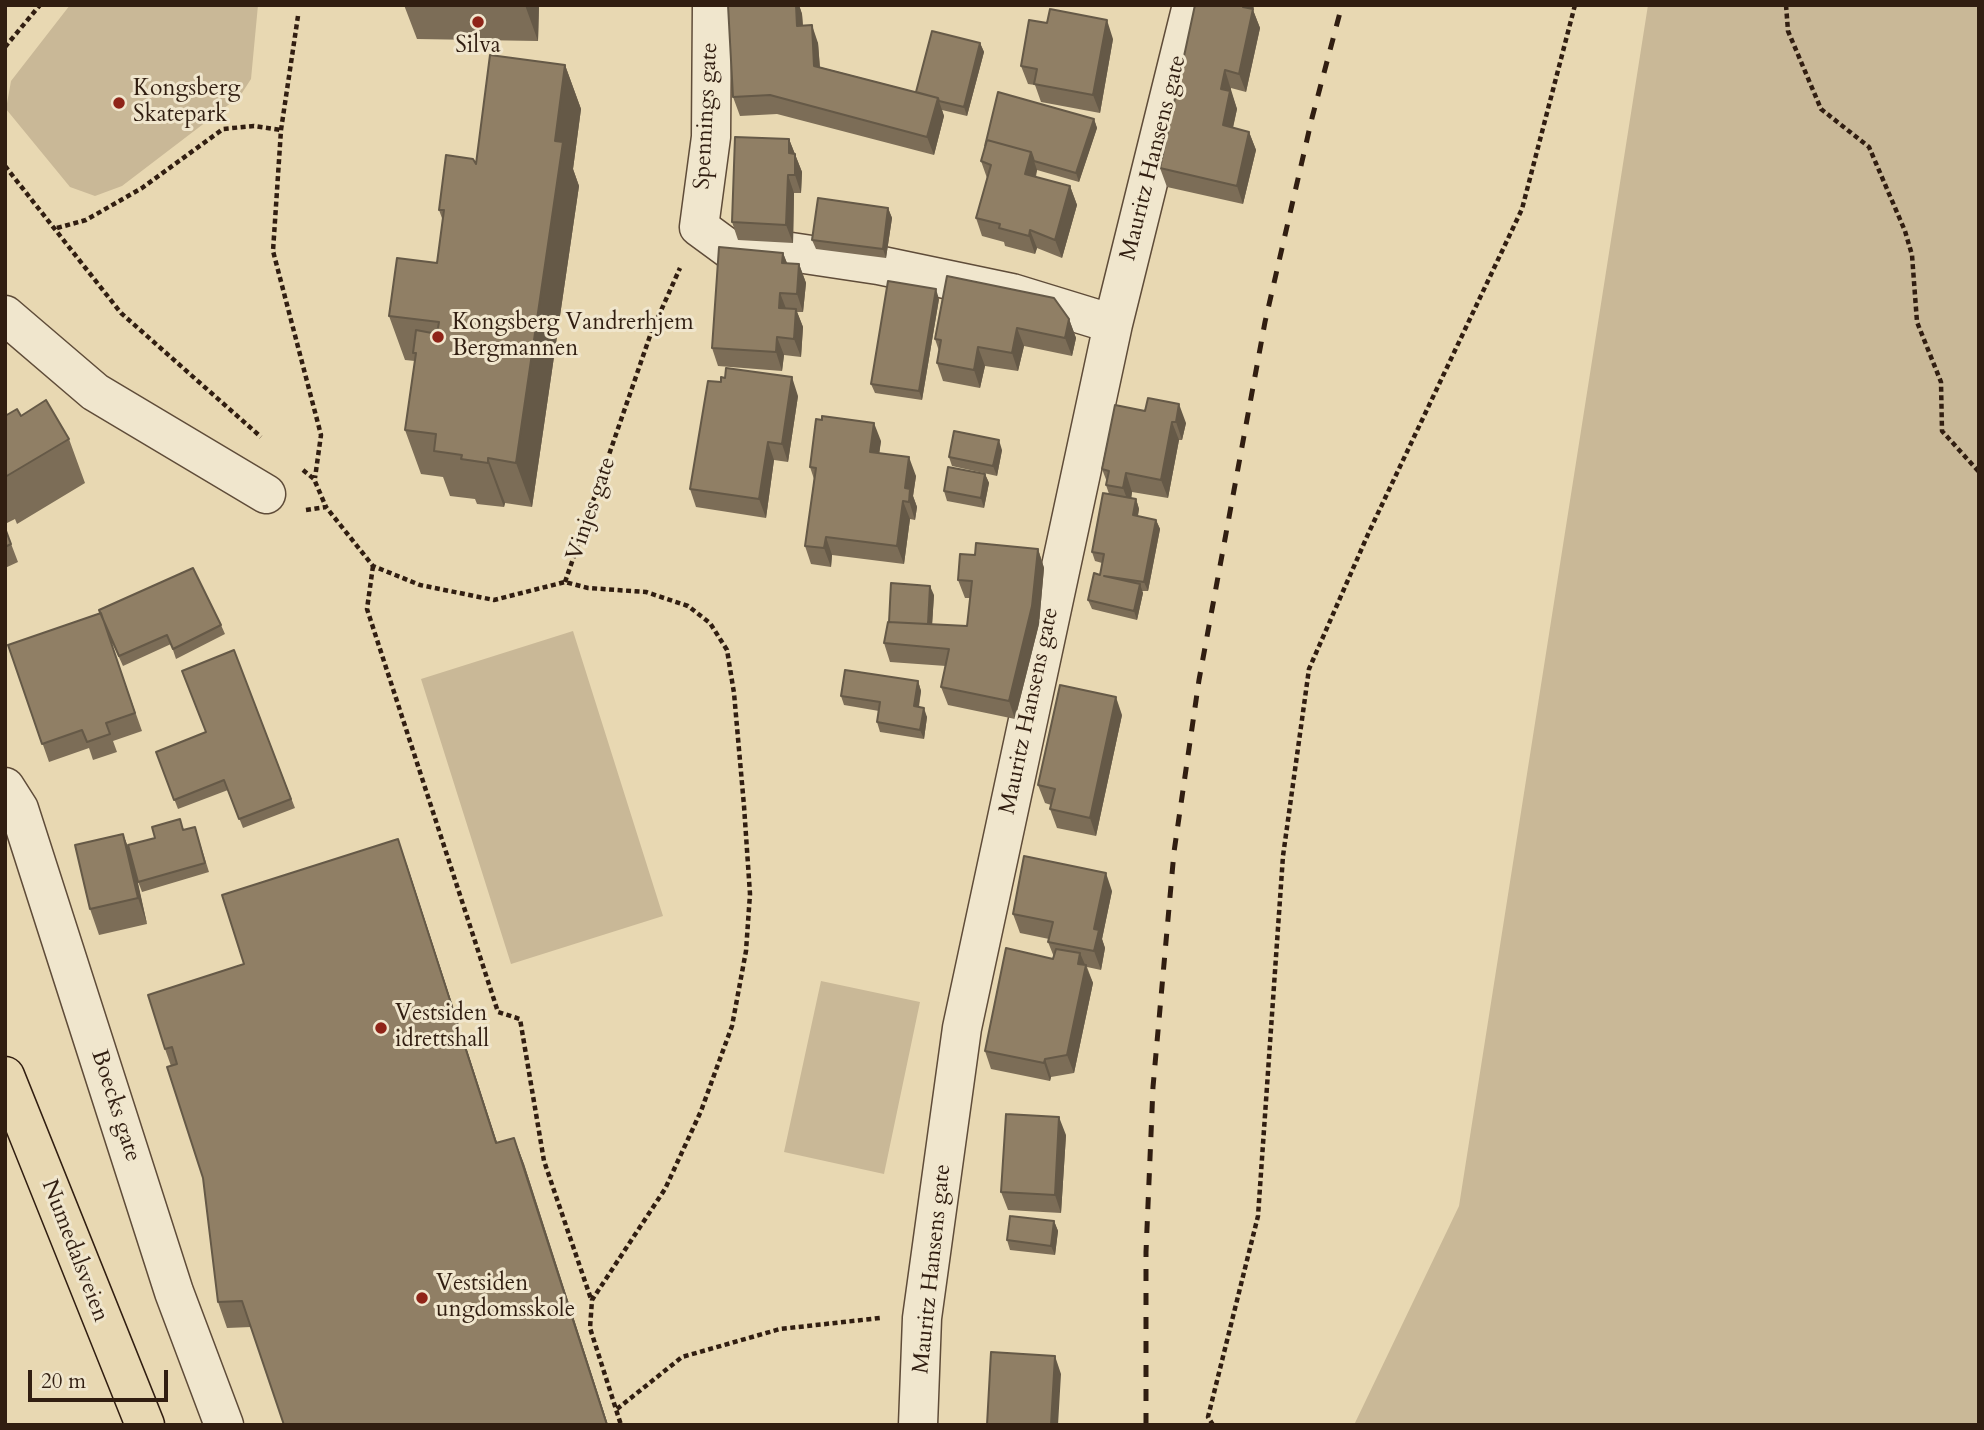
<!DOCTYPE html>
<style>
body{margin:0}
#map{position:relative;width:1984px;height:1430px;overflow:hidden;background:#e8d8b2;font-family:Cardo,serif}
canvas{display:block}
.frame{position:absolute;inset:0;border:7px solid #311e11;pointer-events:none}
.scale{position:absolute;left:28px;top:1370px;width:140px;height:32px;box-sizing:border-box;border:4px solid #311e11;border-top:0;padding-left:9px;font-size:21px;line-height:24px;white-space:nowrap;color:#311e11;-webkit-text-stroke:5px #f0e6cd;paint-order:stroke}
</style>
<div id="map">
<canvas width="1984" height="1430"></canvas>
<div class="frame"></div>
<div class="scale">20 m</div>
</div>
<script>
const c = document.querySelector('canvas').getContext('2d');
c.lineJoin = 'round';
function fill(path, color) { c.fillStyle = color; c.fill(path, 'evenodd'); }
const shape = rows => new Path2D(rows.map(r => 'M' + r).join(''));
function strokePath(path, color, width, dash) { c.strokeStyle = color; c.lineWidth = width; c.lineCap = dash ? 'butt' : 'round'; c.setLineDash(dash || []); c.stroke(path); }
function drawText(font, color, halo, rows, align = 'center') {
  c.font = font + ' Cardo,serif'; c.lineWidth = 6; c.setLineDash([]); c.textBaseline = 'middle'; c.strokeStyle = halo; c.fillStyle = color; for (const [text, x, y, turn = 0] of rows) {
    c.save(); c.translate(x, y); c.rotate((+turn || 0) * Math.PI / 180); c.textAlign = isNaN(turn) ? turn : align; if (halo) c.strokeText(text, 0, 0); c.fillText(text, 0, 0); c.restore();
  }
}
fill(shape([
 [70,5,258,5,251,79,240,96,122,186,95,196,70,187,6,109,11,81],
 [1648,5,1979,5,1979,1425,1354,1425,1459,1206],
 [573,631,663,916,511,964,421,679],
 [821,981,920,1002,884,1174,784,1152]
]), '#c9b897');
const street = shape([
 [712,5,711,137,699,227,729,249,791,252,878,265,1012,293,1113,324],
 [5,315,95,392,266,494],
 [5,787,19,809,174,1292,224,1425],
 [918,1425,922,1318,962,1028,1113,324,1192,5]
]);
const primary = shape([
 [5,1076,145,1425]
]);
strokePath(street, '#5f4c39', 41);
strokePath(primary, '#311e11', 41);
strokePath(shape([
 [1786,5,1788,31,1821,109,1869,147,1905,231,1912,255,1917,322,1941,382,1942,431,1979,472],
 [298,16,281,130,273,251,321,435,315,478],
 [5,47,40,5],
 [5,166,121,313,261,437],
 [57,228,86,220,142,188,223,129,254,126,281,130],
 [303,470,314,479,326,507],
 [306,510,326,507,373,566,420,585,494,600,565,582,588,588,646,592,688,606,710,623,727,650,734,693,744,806,750,894,746,951,732,1026,701,1111,665,1189,592,1300,590,1328,621,1425],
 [373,566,367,609,498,1012,520,1019,544,1161,591,1299],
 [565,582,651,333,680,268],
 [617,1409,682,1357,780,1329,880,1318],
 [1213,1425,1208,1417,1258,1216,1283,856,1309,669,1369,532,1522,209,1575,5]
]), '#311e11', 4.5, [5, 3.5]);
strokePath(street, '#f0e6cd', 38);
strokePath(primary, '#e8d8b2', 38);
strokePath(shape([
 [1146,1425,1146,1252,1153,1087,1174,852,1199,680,1265,322,1312,118,1342,5]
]), '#311e11', 5, [12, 12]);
fill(shape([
 [404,5,539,5,538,41,417,39],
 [728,5,799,5,802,14,803,26,818,43,820,67,916,92,980,43,984,52,967,116,942,110,944,116,934,155,777,114,740,116,733,97],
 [1195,5,1254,5,1253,10,1260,28,1246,92,1231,88,1231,92,1237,109,1233,128,1249,132,1256,150,1243,204,1167,187,1160,168],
 [1113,39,1100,113,1041,102,1035,85,1028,84,1021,66],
 [565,65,581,109,573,169,579,186,532,507,505,503,504,507,477,504,475,499,450,496,443,477,421,474,405,430,415,361,405,360,389,316,437,263,443,221,439,210],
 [1094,119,1097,128,1079,182,1037,170,1036,177,1070,186,1077,205,1062,258,1037,248,1035,254,1005,246,1004,242,982,236,976,218,987,178,981,161],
 [789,139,802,172,801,193,794,193,793,243,738,240,732,222],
 [888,208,892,218,886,258,816,249,812,240],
 [783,253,787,263,799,264,806,283,803,312,797,312,803,327,801,357,784,355,782,371,718,366,712,348],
 [939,299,922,400,875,393,871,384],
 [1069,319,1076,338,1072,356,1024,346,1018,371,985,366,980,388,943,381,937,363,939,351,935,339],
 [798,396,788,462,774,460,766,518,696,507,690,489],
 [1115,405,1186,423,1182,440,1179,440,1168,498,1132,492,1131,499,1136,499,1139,509,1138,516,1156,520,1160,529,1148,591,1142,591,1143,593,1137,620,1092,609,1088,600,1100,575,1102,563,1095,561,1092,552,1109,494,1106,485,1107,482,1102,469],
 [5,416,21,416,69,439,85,483,17,524,15,519,5,524],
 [881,441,879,453,916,476,913,496,917,507,915,520,910,519,904,564,832,555,831,567,811,564,805,546,814,479,810,467],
 [1002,450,997,476,952,466,949,457],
 [985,474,989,483,984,508,947,501,944,491],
 [5,528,18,562,5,568],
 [1038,549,1044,568,1039,624,1015,719,948,705,941,687,946,666,890,662,884,643,934,595,932,624,967,626,970,598,965,598,958,580,975,555],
 [100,613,221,625,225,634,176,659,171,644,123,666,106,629,142,731,113,741,117,752,93,760,89,748,49,762,8,645],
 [234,650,295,808,243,828,228,790,178,809,156,752,205,732],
 [918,681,921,691,919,707,927,717,924,739,880,732,877,722,879,711,844,705,841,696],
 [1122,715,1096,836,1057,828,1050,809,1051,805,1045,803,1038,785],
 [195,827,209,872,142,892,136,876,147,924,99,935,90,909,123,834,129,850],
 [407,865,497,1143,514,1138,524,1164,608,1425,284,1425,251,1327,227,1328,218,1302,203,1178,171,1066,165,1049,244,964],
 [1112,891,1102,939,1105,948,1101,970,1087,967,1093,983,1074,1073,1051,1077,1050,1081,991,1069,985,1051,1054,957,1048,942,1049,939,1020,933,1013,914],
 [1066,1135,1061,1213,1008,1210,1001,1192],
 [1054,1221,1058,1231,1055,1255,1010,1250,1007,1240]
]), '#7c6d57');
fill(shape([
 [525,5,539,5,538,41],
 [796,5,799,5,802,14,804,44,797,26],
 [1244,5,1254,5,1253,10,1260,28,1246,92,1239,74],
 [1107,20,1113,39,1100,113,1093,95],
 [812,25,818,43,821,84,814,66],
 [980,43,984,52,967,116,964,107],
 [565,65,581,109,573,169,579,186,532,507,516,463,555,141],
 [1225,70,1237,109,1229,144,1223,125,1221,89],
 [938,98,944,116,934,155,927,137],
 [1094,119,1097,128,1079,182,1076,173],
 [1249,132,1256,150,1243,204,1237,186],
 [789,139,802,172,801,193,795,175,789,153],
 [1031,152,1037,170,1031,192,1025,174],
 [788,175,794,193,793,243,786,225],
 [1070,186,1077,205,1062,258,1055,240],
 [888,208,892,218,886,258,883,249],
 [1030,230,1037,248,1035,254,1029,236],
 [783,253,790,271,782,263],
 [799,264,806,283,803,312,797,294],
 [936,289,939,299,922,400,919,391],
 [780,293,787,311,779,308],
 [796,309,803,327,801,357,794,339],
 [1069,319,1076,338,1072,356,1065,338],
 [1017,328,1024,346,1018,371,1012,353],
 [777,337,784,355,782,371,776,352],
 [978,347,985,366,980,388,974,370],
 [792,377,798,396,788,462,782,444],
 [1179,404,1186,423,1182,440,1176,422],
 [1172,422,1179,440,1168,498,1161,480],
 [874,423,881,441,877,470,870,452],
 [999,440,1002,450,997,476,993,466],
 [768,442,774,460,766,518,759,499],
 [909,457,916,476,913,496,917,507,915,520,905,488],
 [488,458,505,503,504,507,488,463],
 [1126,473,1132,492,1130,507,1123,488],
 [985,474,989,483,984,508,981,498],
 [1136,499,1139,509,1136,524,1133,515],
 [903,501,910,519,904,564,897,546],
 [1156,520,1160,529,1148,591,1144,582],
 [826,537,832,555,831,567,824,548],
 [1038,549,1044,568,1039,624,1015,719,1009,701],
 [1140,584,1143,593,1137,620,1134,611],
 [930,586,934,595,931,642,927,633],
 [918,681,921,691,917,716,914,706],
 [1116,697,1122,715,1096,836,1090,818],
 [924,708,927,717,924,739,920,730],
 [123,834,133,860,147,924,138,898],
 [398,839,407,865,506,1170,496,1143],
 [1106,873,1112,891,1102,939,1105,948,1101,970,1094,951,1094,929],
 [1080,953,1093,983,1074,1073,1067,1055],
 [1045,1059,1051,1077,1050,1081,1044,1063],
 [1059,1117,1066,1135,1061,1213,1055,1195],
 [514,1138,524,1164,608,1425,607,1425],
 [1054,1221,1058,1231,1055,1255,1051,1246],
 [1055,1356,1061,1374,1058,1425,1051,1425]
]), '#655947');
const building = shape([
 [728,5,796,5,797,26,812,25,814,66,938,98,927,137,770,95,733,97,728,5],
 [1195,5,1244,5,1243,7,1253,9,1239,74,1225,70,1221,89,1230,91,1223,125,1249,132,1237,186,1160,168,1195,5],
 [1050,9,1107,20,1093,95,1034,84,1037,69,1021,66,1029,20,1047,23,1050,9],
 [932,31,980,43,964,107,939,101,938,98,916,92,932,31],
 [490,55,565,65,555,141,563,142,516,463,488,458,488,463,461,459,462,455,434,451,436,434,405,430,416,353,413,353,416,330,437,334,439,322,389,316,397,258,437,263,444,210,439,210,446,155,473,159,476,164,490,55],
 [998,92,1094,119,1076,173,1034,161,1031,152,987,140,985,146,998,92],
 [735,137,789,139,789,153,795,154,795,175,788,175,786,225,732,222,735,137],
 [987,140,1031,152,1025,174,1070,186,1055,240,1030,230,1029,236,999,228,1000,224,976,218,991,165,981,161,987,140],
 [818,198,888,208,883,249,812,240,818,198],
 [719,247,783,253,782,263,799,264,797,294,780,293,779,308,796,309,794,339,777,337,776,352,712,348,719,247],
 [947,276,1054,298,1069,319,1065,338,1017,328,1012,353,978,347,974,370,937,363,941,340,935,339,947,276],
 [888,281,936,289,919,391,871,384,888,281],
 [726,368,792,377,782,444,768,442,759,499,690,489,708,381,721,382,721,377,725,378,726,368],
 [1148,398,1179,404,1176,422,1172,422,1161,480,1126,473,1123,488,1106,485,1109,471,1102,469,1115,405,1145,411,1148,398],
 [46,400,69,439,5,477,5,416,17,409,21,416,46,400],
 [822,416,874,423,870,452,909,457,905,488,910,489,909,502,903,501,897,546,826,537,824,548,805,546,816,468,810,467,816,419,822,420,822,416],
 [954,431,999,440,993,466,949,457,954,431],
 [948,467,985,474,981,498,944,491,948,467],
 [1103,493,1136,499,1133,515,1156,520,1144,582,1104,576,1140,584,1134,611,1088,600,1094,573,1100,575,1104,554,1092,552,1103,493],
 [5,528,11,544,5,547,5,528],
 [976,543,1038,549,1032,606,1009,701,941,687,949,649,884,643,888,622,967,626,972,581,958,580,960,554,975,555,976,543],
 [193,568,221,625,173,649,167,635,119,656,99,610,193,568],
 [891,583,930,586,928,624,889,622,891,583],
 [101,613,135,713,106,723,110,734,87,742,82,730,42,744,8,645,101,613],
 [234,650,291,799,239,819,224,780,174,800,156,752,206,732,182,671,234,650],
 [845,670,918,681,914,706,924,708,920,730,877,722,880,702,841,696,845,670],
 [1060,685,1116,697,1090,818,1050,809,1055,789,1038,785,1060,685],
 [180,819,183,830,195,827,205,863,138,882,128,845,155,838,152,827,180,819],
 [123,834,138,898,90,909,75,845,123,834],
 [398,839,496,1143,514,1138,607,1425,284,1425,242,1301,218,1302,203,1178,167,1067,177,1064,172,1047,165,1049,148,995,244,964,222,895,398,839],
 [1024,856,1106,873,1094,929,1099,930,1094,951,1048,942,1053,922,1013,914,1024,856],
 [1006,948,1053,959,1056,949,1080,953,1078,964,1086,965,1067,1055,1045,1059,1044,1063,985,1051,1006,948],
 [1006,1114,1059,1117,1055,1195,1001,1192,1006,1114],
 [1010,1216,1054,1221,1051,1246,1007,1240,1010,1216],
 [991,1352,1055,1356,1051,1425,987,1425,991,1352]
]);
fill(building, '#907f65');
strokePath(building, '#655947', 2);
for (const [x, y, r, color] of [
 [478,22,7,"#8f2418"],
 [119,103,7,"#8f2418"],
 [438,337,7,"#8f2418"],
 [381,1028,7,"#8f2418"],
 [422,1298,7,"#8f2418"]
]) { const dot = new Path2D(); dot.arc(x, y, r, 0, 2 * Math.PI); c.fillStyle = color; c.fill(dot); strokePath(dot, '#f0e6cd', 2.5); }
drawText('23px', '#311e11', '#f0e6cd', [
 ["Silva",478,47,"center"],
 ["Kongsberg",133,90],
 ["Skatepark",133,116],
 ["Kongsberg Vandrerhjem",452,324],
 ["Bergmannen",452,350],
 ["Vestsiden",395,1015],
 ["idrettshall",395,1041],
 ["Vestsiden",436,1285],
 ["ungdomsskole",436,1311]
], 'left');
drawText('23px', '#311e11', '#f0e6cd', [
 ["Spennings gate",707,116,-87],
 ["Mauritz Hansens gate",1154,158,-76],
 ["Vinjes gate",592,509,-71],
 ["Mauritz Hansens gate",1030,711,-78],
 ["Boecks gate",115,1106,72],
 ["Numedalsveien",74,1251,69],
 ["Mauritz Hansens gate",933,1269,-84]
]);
</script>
